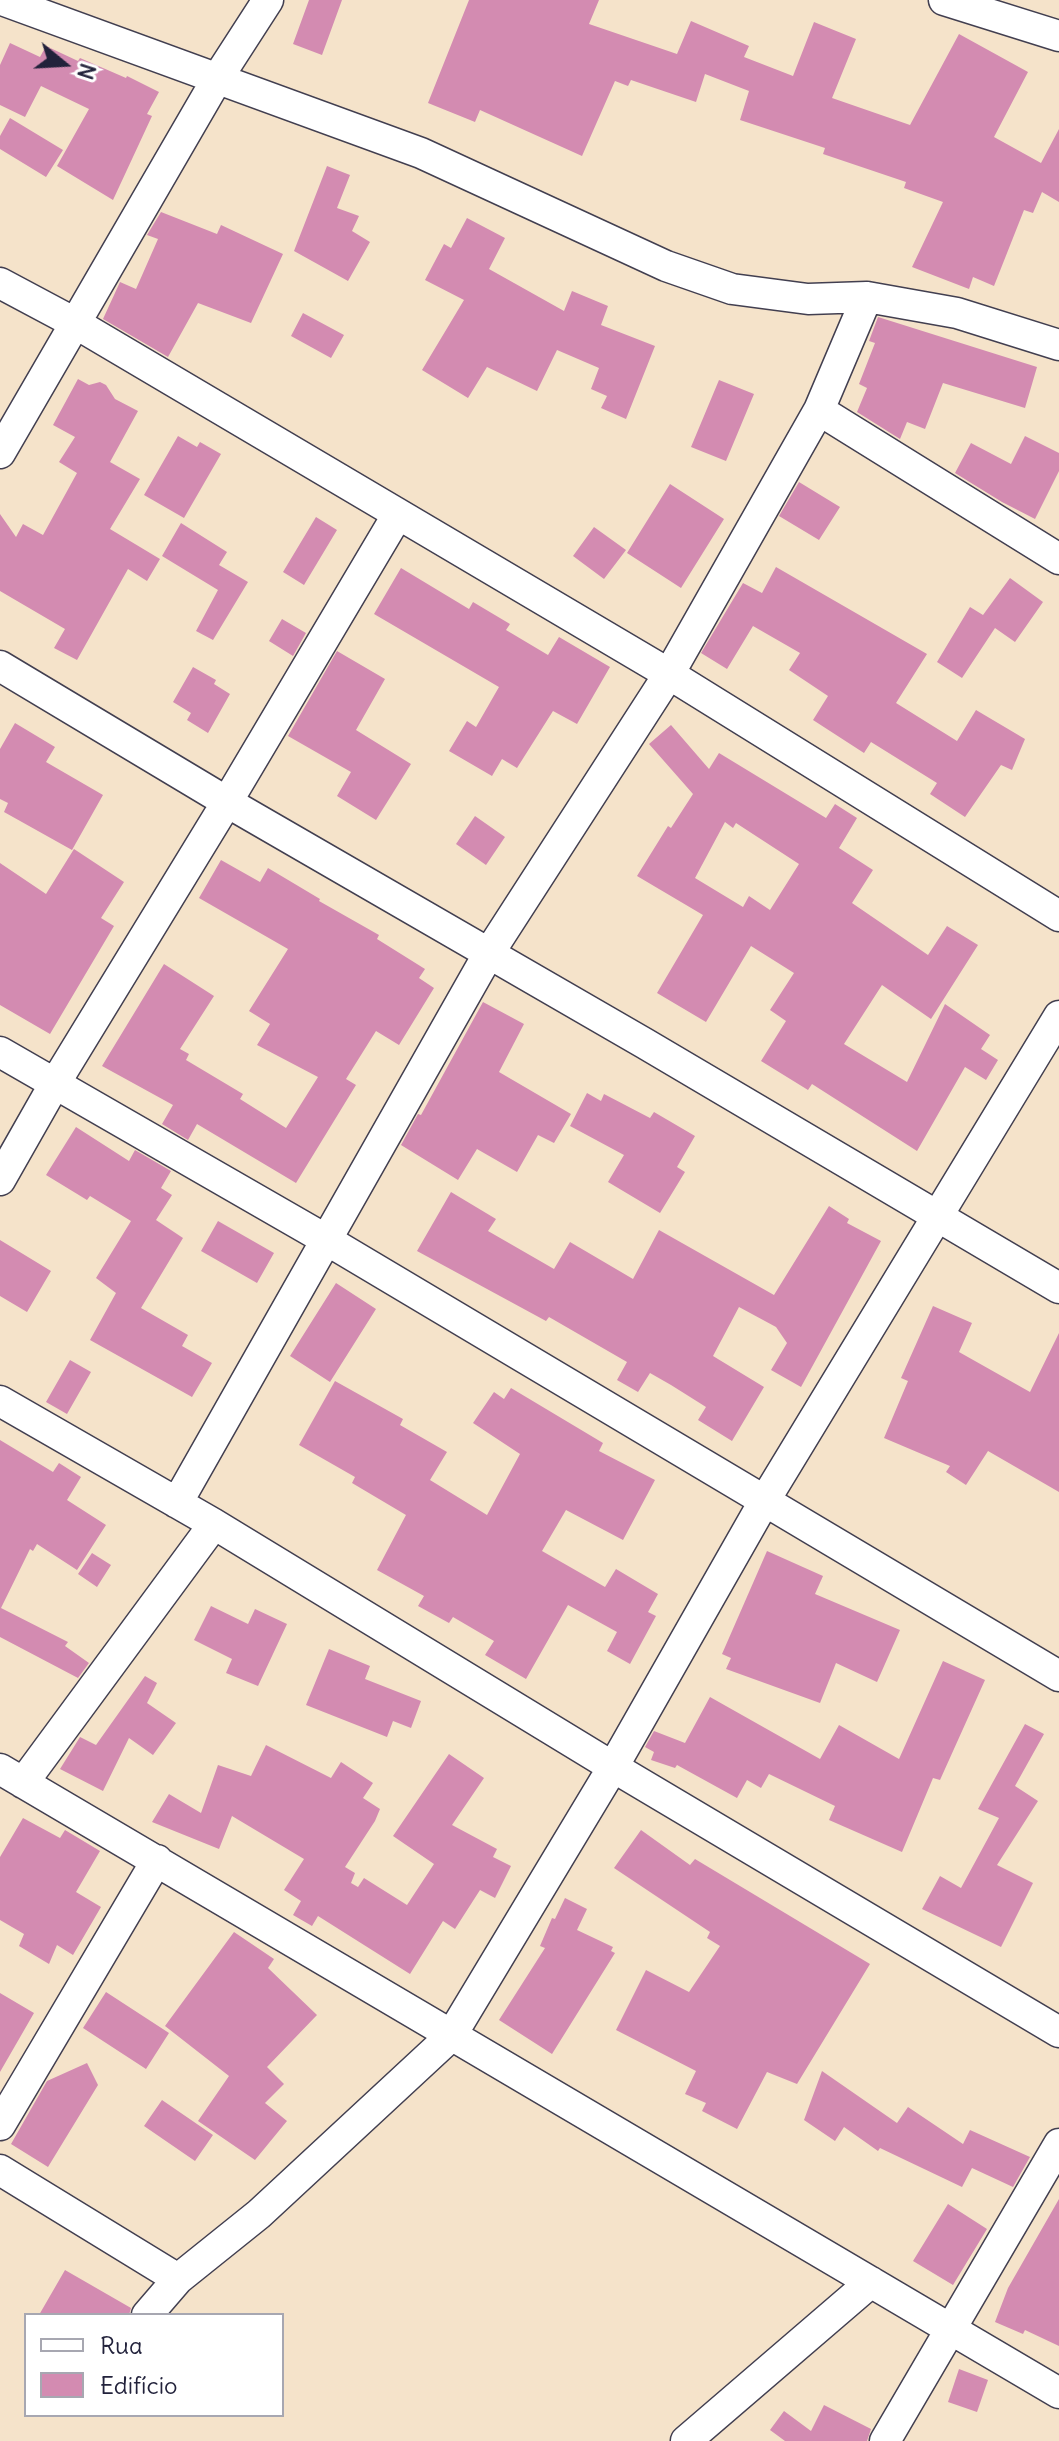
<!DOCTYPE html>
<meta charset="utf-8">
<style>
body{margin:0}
#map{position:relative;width:1059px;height:2441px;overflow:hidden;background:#f5e3ca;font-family:Delius,sans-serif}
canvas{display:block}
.legend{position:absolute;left:24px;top:2313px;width:260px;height:104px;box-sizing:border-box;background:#fff;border:2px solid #a7a7b1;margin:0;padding:10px 14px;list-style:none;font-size:24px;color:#22223b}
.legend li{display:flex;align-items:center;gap:16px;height:40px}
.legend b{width:40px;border:2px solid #a7a7b1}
.north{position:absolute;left:24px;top:24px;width:80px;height:80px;-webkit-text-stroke:6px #fff;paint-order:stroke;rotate:108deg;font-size:22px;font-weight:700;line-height:32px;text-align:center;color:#22223b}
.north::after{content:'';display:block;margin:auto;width:28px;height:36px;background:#22223b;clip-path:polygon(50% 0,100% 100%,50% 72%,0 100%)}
</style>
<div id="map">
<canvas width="1059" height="2441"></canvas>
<ul class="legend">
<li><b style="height:10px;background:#fff"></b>Rua</li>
<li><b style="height:22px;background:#d38bb1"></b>Edifício</li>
</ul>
<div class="north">N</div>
</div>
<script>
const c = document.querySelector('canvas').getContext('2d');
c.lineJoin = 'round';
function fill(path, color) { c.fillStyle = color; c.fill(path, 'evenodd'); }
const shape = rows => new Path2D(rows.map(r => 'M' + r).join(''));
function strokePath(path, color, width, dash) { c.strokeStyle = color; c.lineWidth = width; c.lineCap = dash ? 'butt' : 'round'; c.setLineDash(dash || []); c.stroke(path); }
fill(shape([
 [309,0,342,0,322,55,293,44],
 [469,0,599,0,589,24,677,54,691,21,749,46,744,57,793,76,814,22,856,39,832,98,910,125,959,34,1028,72,994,137,1041,163,1059,129,1059,202,1042,192,1033,213,1024,210,994,286,973,277,969,289,912,267,943,202,904,188,906,182,823,154,825,148,740,120,749,91,705,74,696,102,631,80,628,86,615,81,582,156,480,110,475,122,428,103],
 [10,43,40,57,46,46,78,61,80,58,126,78,127,76,159,92,147,114,152,116,113,200,57,166,89,109,41,86,25,117,0,105,0,65],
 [10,118,63,150,46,177,0,149,0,136],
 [327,166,350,175,337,208,359,216,352,231,370,242,348,281,294,251],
 [161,212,217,234,221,225,283,254,251,323,198,303,168,357,103,319,120,282,136,289,158,239,147,235],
 [467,218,505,238,489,269,564,311,572,291,608,306,601,325,655,346,626,419,601,408,607,396,591,389,599,368,557,350,537,391,487,367,468,398,422,370,464,300,425,280,444,244,451,248],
 [303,313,344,335,331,358,291,336],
 [878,317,1037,367,1025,408,943,383,925,429,907,422,900,439,857,412,867,388,859,384,875,343,869,341],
 [78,379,89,385,100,382,106,385,115,399,138,411,110,462,140,479,110,529,160,559,147,581,128,569,77,660,54,648,65,629,0,591,0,514,16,537,23,524,43,535,77,473,59,462,75,437,53,425],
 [719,380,754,394,726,461,691,447],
 [178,436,197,447,200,442,221,454,184,518,144,495],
 [1025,436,1059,453,1059,471,1035,519,1002,502,955,473,971,443,1011,464],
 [799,482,840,507,819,540,779,516],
 [670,484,724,519,681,588,627,553],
 [316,517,337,530,304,585,283,572],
 [181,523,227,552,219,565,248,582,213,640,196,631,218,590,162,556],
 [594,527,626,550,604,579,573,556],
 [776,567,927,654,896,703,957,741,976,710,1025,739,1012,770,1001,765,965,817,930,794,937,783,871,742,864,753,813,720,828,696,789,670,800,653,753,626,727,669,701,653,743,583,762,593],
 [401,568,469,609,473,602,510,624,506,630,548,655,559,637,610,667,577,724,553,711,517,768,502,759,492,776,449,751,467,721,476,727,499,687,374,614],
 [1010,578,1043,602,1015,642,995,628,962,678,937,662,970,607,983,615],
 [282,619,306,633,293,656,269,641],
 [337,651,385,679,356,730,411,764,376,820,337,796,351,772,288,736],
 [193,667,216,680,214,684,230,694,208,733,187,720,191,713,173,702],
 [15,723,55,747,46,762,103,795,72,850,4,812,8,803,0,799,0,749],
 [671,725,709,769,719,753,826,818,835,804,857,818,839,848,873,870,852,903,928,955,947,926,978,945,931,1019,882,985,844,1044,907,1082,945,1004,990,1035,981,1049,998,1060,986,1080,965,1067,917,1151,812,1084,808,1090,761,1061,786,1021,770,1010,794,973,751,946,706,1022,657,993,703,915,637,876,668,826,671,828,693,794,649,744],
 [725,822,733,828,736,823,799,864,770,910,749,896,743,907,695,878],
 [475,816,505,837,486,865,456,844],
 [74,849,124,882,101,918,114,926,50,1034,0,1005,0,863,46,894],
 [221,860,260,882,268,868,320,899,319,901,379,935,377,939,425,969,419,978,434,988,399,1045,376,1031,346,1079,356,1085,296,1183,197,1124,188,1140,162,1124,173,1105,102,1066,164,964,214,996,180,1049,189,1054,186,1060,243,1094,240,1099,286,1128,318,1077,257,1045,270,1024,249,1011,288,949,199,898],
 [483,1002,524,1024,499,1072,571,1114,554,1143,538,1135,517,1172,477,1149,458,1180,401,1145,418,1114,421,1115],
 [587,1093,601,1101,604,1094,650,1118,654,1112,695,1136,677,1167,685,1172,660,1213,608,1182,624,1155,570,1126],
 [76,1127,129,1161,135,1150,171,1171,161,1188,172,1195,156,1220,183,1238,141,1308,188,1335,182,1346,212,1363,192,1397,90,1340,116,1293,96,1278,131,1221,90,1196,87,1200,46,1175],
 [451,1192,496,1219,488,1231,554,1269,570,1242,633,1279,659,1230,774,1295,829,1206,849,1219,847,1223,881,1241,801,1387,771,1370,787,1343,776,1327,739,1307,713,1356,764,1387,732,1441,698,1420,706,1407,671,1385,650,1373,638,1392,617,1380,627,1362,549,1317,546,1321,417,1251],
 [218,1221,274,1253,257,1283,201,1251],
 [0,1240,51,1271,27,1312,0,1296],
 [336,1283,376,1309,330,1382,290,1356],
 [933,1306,972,1323,959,1352,1030,1392,1059,1333,1059,1492,988,1451,966,1485,946,1472,950,1466,884,1438,908,1381,901,1378],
 [70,1360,91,1372,67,1414,46,1402],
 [335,1381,403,1419,400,1425,447,1452,430,1480,487,1515,520,1454,473,1423,494,1392,504,1399,511,1388,603,1443,599,1451,655,1480,623,1540,566,1510,542,1551,605,1587,616,1569,658,1594,648,1612,656,1616,630,1664,607,1651,617,1632,568,1605,526,1679,485,1655,494,1641,453,1617,449,1623,418,1606,424,1596,377,1570,406,1515,352,1483,355,1477,299,1445],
 [0,1440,53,1472,59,1463,81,1477,67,1500,106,1525,77,1570,37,1544,33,1551,30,1549,1,1608,68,1642,65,1646,89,1663,78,1678,0,1637],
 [767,1551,823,1576,815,1594,900,1630,877,1682,836,1663,820,1703,726,1669,731,1658,722,1654],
 [92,1553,111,1565,97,1587,78,1574],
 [211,1606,248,1624,255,1609,287,1624,258,1686,226,1673,232,1659,194,1640],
 [329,1649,370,1666,365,1679,421,1701,411,1728,393,1721,387,1737,306,1705],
 [943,1661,985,1680,940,1780,933,1778,902,1852,829,1820,835,1806,769,1774,761,1788,747,1780,737,1798,677,1765,675,1768,651,1760,654,1752,645,1747,654,1731,685,1743,710,1697,820,1759,839,1725,899,1759],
 [145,1676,157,1683,147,1703,176,1723,153,1755,129,1738,103,1791,60,1769,80,1737,96,1745],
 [1025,1724,1044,1734,1015,1786,1038,1801,997,1865,1033,1883,1001,1947,922,1909,940,1876,961,1888,999,1818,978,1809],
 [266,1745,331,1778,341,1762,373,1783,363,1798,380,1809,375,1821,345,1867,355,1873,351,1883,358,1887,364,1878,407,1905,434,1864,393,1836,449,1754,484,1778,452,1825,497,1849,493,1857,511,1866,495,1898,480,1890,455,1929,443,1921,410,1974,318,1916,312,1926,293,1915,301,1901,284,1890,304,1859,232,1816,219,1849,152,1822,169,1794,201,1813,218,1765,251,1776],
 [23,1818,60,1838,65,1830,100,1851,76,1892,101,1907,73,1955,57,1945,49,1964,19,1946,24,1934,0,1920,0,1857],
 [641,1830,690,1865,695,1859,870,1964,797,2084,767,2072,737,2129,702,2111,706,2103,685,2094,696,2071,616,2030,646,1970,689,1992,720,1946,707,1938,710,1932,614,1868],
 [565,1898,587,1909,577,1930,613,1947,611,1951,615,1953,552,2054,499,2020,545,1948,540,1946,552,1918,555,1919],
 [234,1932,274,1959,268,1968,317,2015,267,2067,284,2084,265,2103,287,2121,255,2160,198,2121,229,2076,165,2026],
 [106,1992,169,2033,146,2069,83,2028],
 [0,1993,34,2013,0,2072],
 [87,2063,98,2085,48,2167,11,2144,47,2081],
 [822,2071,897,2123,908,2107,963,2144,970,2130,1030,2157,1013,2187,972,2168,962,2187,880,2148,878,2151,844,2127,835,2141,804,2120],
 [162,2100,213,2135,195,2161,144,2126],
 [1059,2199,1059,2346,1025,2330,1023,2334,995,2322,1008,2288],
 [948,2204,987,2229,953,2285,913,2261],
 [65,2270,131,2308,129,2315,39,2315],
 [959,2369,988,2380,977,2412,948,2402],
 [824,2405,871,2429,867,2441,785,2441,770,2430,784,2411,811,2431]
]), '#d38bb1');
const street = shape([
 [2,0,421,153,666,266,732,289,808,299,867,297,957,313,1059,345],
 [944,0,1059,36],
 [0,283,75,323,669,674,1059,916],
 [819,410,1059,559],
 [0,453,217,79,268,0],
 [0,666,227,802,644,1043,1059,1288],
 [0,1052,325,1239,1059,1676],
 [0,1180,54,1085,227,802,398,514],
 [0,1401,214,1524,613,1767,1059,2032],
 [177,1503,489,953,669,674,819,410,867,297],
 [0,1769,1059,2393],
 [23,1783,214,1524],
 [0,2125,157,1860],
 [0,2170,178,2279],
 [147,2315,178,2279,259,2214,451,2036,613,1767,765,1500,1059,1016],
 [686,2441,871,2282],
 [885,2441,1059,2144]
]);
strokePath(street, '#423f50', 33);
strokePath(street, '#fff', 30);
</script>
